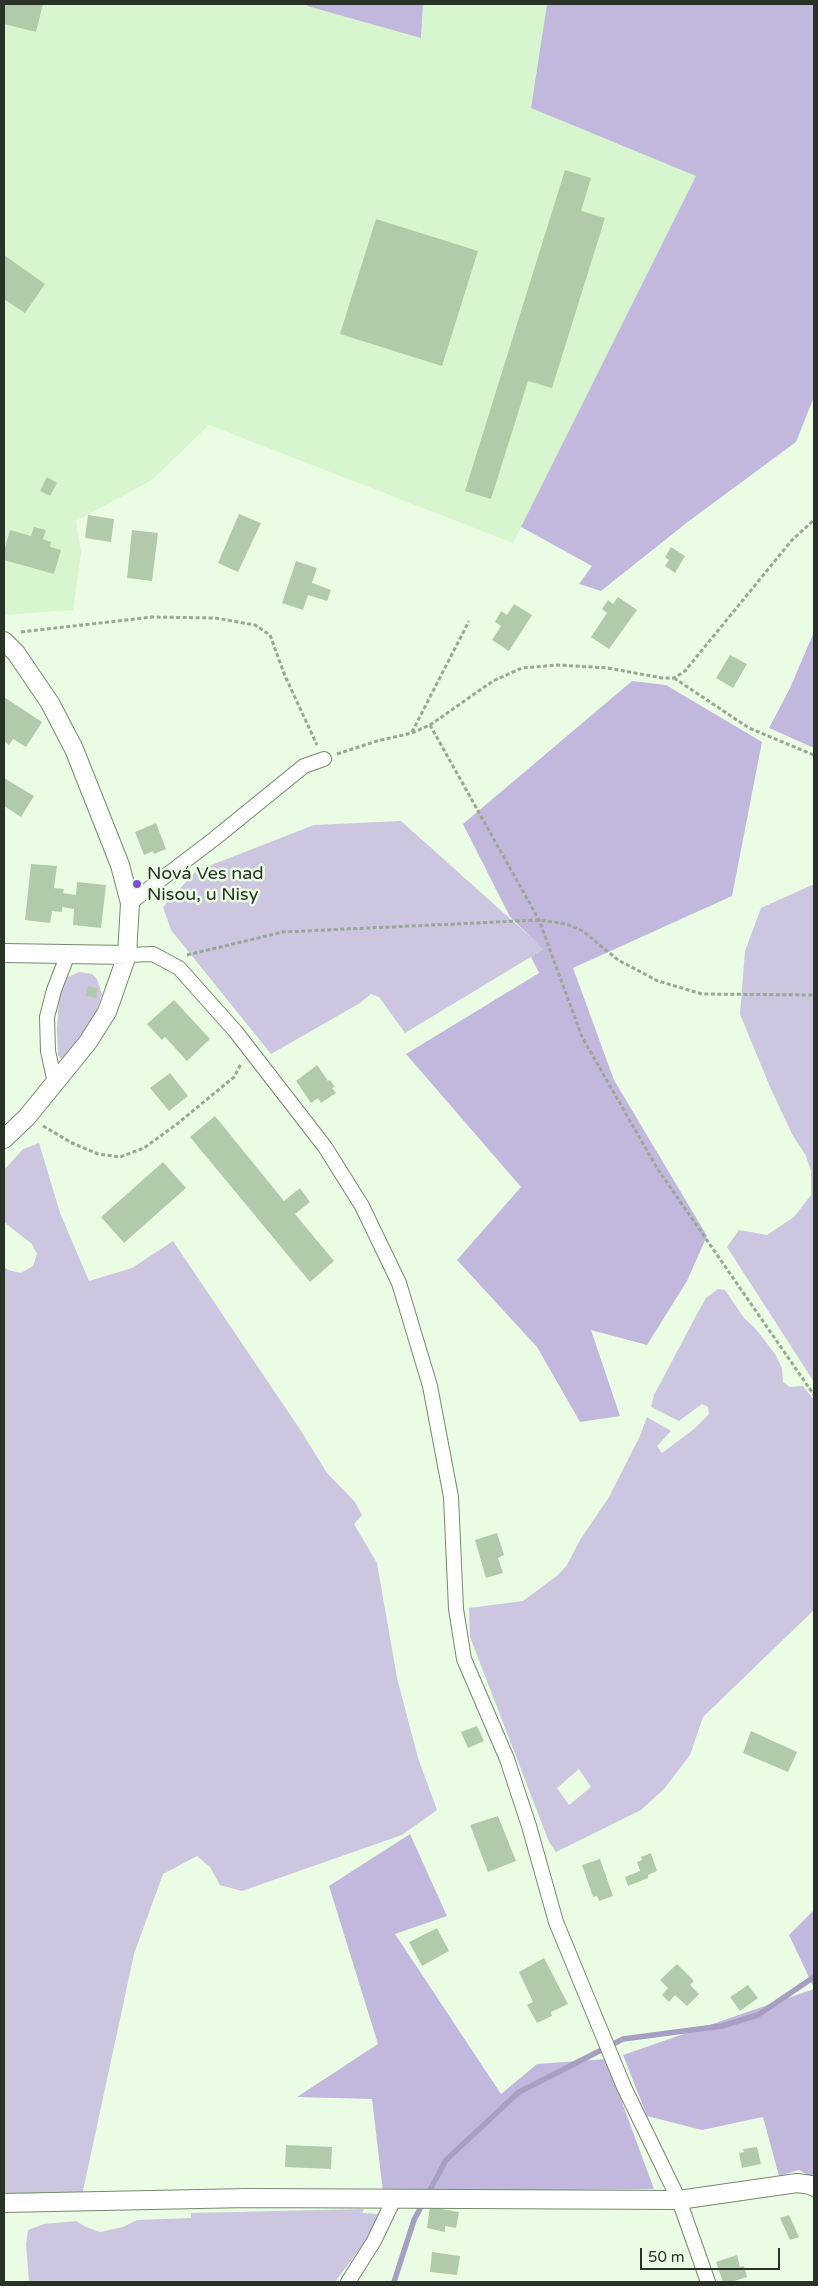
<!DOCTYPE html>
<meta charset="utf-8">
<style>
body{margin:0}
#map{position:relative;width:818px;height:2286px;overflow:hidden;background:#eafde4;font-family:"Varela Round",sans-serif}
canvas{display:block}
.frame{position:absolute;inset:0;border:5px solid #293227;pointer-events:none}
.scale{position:absolute;left:640px;top:2248px;width:140px;height:22px;box-sizing:border-box;border:2px solid #293227;border-top:0;padding-left:6px;font-size:15px;line-height:18px;white-space:nowrap;color:#293227;-webkit-text-stroke:4px #eafde4;paint-order:stroke}
</style>
<div id="map">
<canvas width="818" height="2286"></canvas>
<div class="frame"></div>
<div class="scale">50 m</div>
</div>
<script>
const c = document.querySelector('canvas').getContext('2d');
c.lineJoin = 'round';
function fill(path, color) { c.fillStyle = color; c.fill(path, 'evenodd'); }
const shape = rows => new Path2D(rows.map(r => 'M' + r).join(''));
function strokePath(path, color, width, dash) { c.strokeStyle = color; c.lineWidth = width; c.lineCap = dash ? 'butt' : 'round'; c.setLineDash(dash || []); c.stroke(path); }
function drawText(font, color, halo, rows, align = 'center') {
  c.font = font + ' "Varela Round",sans-serif'; c.lineWidth = 5; c.setLineDash([]); c.textBaseline = 'middle'; c.strokeStyle = halo; c.fillStyle = color; for (const [text, x, y, turn = 0] of rows) {
    c.save(); c.translate(x, y); c.rotate((+turn || 0) * Math.PI / 180); c.textAlign = isNaN(turn) ? turn : align; if (halo) c.strokeText(text, 0, 0); c.fillText(text, 0, 0); c.restore();
  }
}
fill(shape([
 [4,4,308,4,307,6,421,37,423,4,547,4,531,108,697,176,513,543,209,425,152,480,76,521,81,553,73,610,4,615]
]), '#d7f5cf');
fill(shape([
 [401,821,544,949,405,1033,379,997,371,994,360,1003,271,1054,171,930,163,907,196,871,314,825],
 [814,884,814,1382,727,1247,739,1230,767,1235,794,1217,811,1195,811,1171,806,1156,792,1134,770,1087,740,1014,745,951,761,908],
 [79,972,92,974,97,979,102,994,93,1021,65,1059,61,1059,58,1055,57,1029,59,998,68,977],
 [39,1143,60,1213,89,1281,132,1268,173,1241,301,1431,327,1473,355,1502,362,1515,354,1524,377,1563,397,1678,418,1758,437,1810,402,1835,242,1891,220,1885,210,1867,197,1856,163,1874,134,1954,81,2200,4,2198,4,1267,8,1270,21,1273,33,1266,37,1254,32,1244,4,1222,4,1170,23,1149],
 [718,1289,725,1290,744,1318,755,1328,775,1354,782,1368,783,1382,790,1387,803,1386,814,1400,814,1610,703,1717,690,1755,664,1789,641,1810,556,1852,549,1842,470,1637,469,1608,523,1601,558,1575,567,1565,580,1540,609,1497,639,1438,647,1417,671,1431,657,1446,662,1453,694,1429,709,1414,708,1407,702,1404,679,1421,651,1407,654,1395,697,1314,706,1298],
 [579,1769,591,1787,569,1805,557,1788],
 [364,2209,362,2213,381,2214,368,2238,335,2282,29,2282,26,2244,28,2230,44,2224,76,2221,86,2227,100,2232,123,2227,137,2220,191,2218,191,2213]
]), '#ccc6e1');
fill(shape([
 [308,4,423,4,421,38,307,6],
 [547,4,814,4,814,397,796,442,689,521,601,591,579,584,592,566,521,527,696,176,531,108],
 [814,632,814,748,769,728,790,688],
 [632,681,666,685,762,742,732,896,573,968,614,1080,707,1236,687,1281,647,1345,591,1330,620,1416,580,1422,537,1347,457,1260,521,1187,406,1054,539,973,531,957,543,949,510,917,463,824],
 [410,1834,447,1916,395,1934,501,2094,537,2064,606,2059,654,2189,383,2192,372,2099,297,2097,378,2044,329,1886],
 [814,1910,814,1988,789,1935],
 [814,1989,814,2179,799,2170,779,2176,763,2117,702,2130,647,2116,623,2055]
]), '#c2b8de');
strokePath(shape([
 [394,2282,414,2220,446,2160,519,2092,623,2039,722,2026,758,2015,814,1977]
]), '#a79ec3', 5.5);
fill(shape([
 [4,4,43,4,36,32,4,24],
 [565,170,591,178,581,211,605,218,552,388,528,381,491,499,465,491],
 [376,219,478,251,442,366,340,334],
 [4,255,45,284,25,313,4,299],
 [47,477,57,483,50,496,40,491],
 [239,514,261,523,238,572,218,563],
 [88,515,114,519,111,542,85,538],
 [34,527,46,530,43,539,51,542,50,547,61,550,54,574,4,560,4,551,10,530,31,536],
 [132,530,158,533,152,581,127,578],
 [671,547,685,556,675,573,665,566,669,560,665,557],
 [296,561,317,568,312,583,331,590,327,601,308,595,303,610,282,603],
 [618,597,637,610,609,649,591,637,607,613,602,609,608,600,613,604],
 [514,604,532,615,509,651,492,640,501,626,495,622,501,611,507,615],
 [730,655,747,664,733,688,716,678],
 [4,697,42,722,26,747,13,739,9,745,4,741],
 [4,778,34,796,21,817,4,806],
 [156,823,166,849,154,854,153,851,144,855,135,832],
 [31,864,57,866,54,888,64,889,63,893,76,895,77,882,106,885,101,928,73,925,74,909,62,907,62,912,52,911,50,923,25,920],
 [88,986,98,988,96,998,86,996],
 [174,1000,210,1039,187,1061,165,1037,162,1040,147,1024],
 [317,1065,328,1081,330,1080,335,1087,332,1088,336,1093,321,1103,318,1098,311,1103,296,1081],
 [170,1073,188,1096,169,1111,150,1088],
 [215,1116,284,1201,300,1188,310,1202,295,1214,334,1261,310,1282,190,1137],
 [163,1162,186,1188,124,1243,101,1217],
 [497,1533,504,1555,498,1558,503,1573,486,1578,475,1540],
 [477,1726,484,1741,468,1748,461,1732],
 [751,1731,797,1752,788,1772,743,1753],
 [498,1816,516,1861,488,1872,470,1825],
 [651,1853,657,1871,648,1875,648,1878,628,1886,625,1877,640,1871,637,1862,642,1860,641,1857],
 [600,1859,613,1896,599,1901,597,1896,593,1897,582,1865],
 [437,1928,449,1951,422,1966,409,1942],
 [544,1958,568,2004,551,2012,552,2016,537,2023,527,2005,533,2002,519,1972],
 [677,1964,694,1981,690,1985,699,1994,687,2006,675,1995,669,2002,662,1995,668,1988,660,1980],
 [748,1985,758,1998,740,2011,730,1997],
 [286,2145,332,2147,331,2169,285,2167],
 [757,2147,761,2164,742,2168,739,2153,744,2152,743,2149],
 [430,2207,459,2212,456,2228,445,2226,445,2232,427,2228],
 [789,2215,799,2237,790,2240,780,2218],
 [432,2252,460,2256,457,2275,430,2272],
 [737,2255,740,2267,744,2266,747,2277,731,2282,723,2282,716,2262]
]), '#b1cbaa');
const minor = shape([
 [130,903,214,839,304,766,324,759],
 [127,955,153,954,179,968,236,1032,325,1147,362,1206,399,1283,430,1386,451,1497,456,1609,464,1659,507,1759,529,1826,556,1922,624,2087,679,2200,708,2282],
 [55,1083,48,1051,47,1017,54,990,68,954],
 [348,2282,374,2241,394,2199]
]);
const tertiary = shape([
 [4,641,16,653,50,703,74,749,120,865,130,903,127,955,107,1012,88,1042,27,1117,4,1139],
 [4,953,127,955],
 [4,2203,248,2198,679,2200,797,2183,811,2185,814,2187]
]);
strokePath(minor, '#758a6e', 16);
strokePath(tertiary, '#758a6e', 20);
strokePath(shape([
 [21,632,152,617,215,618,255,625,270,635,285,676,317,745],
 [674,678,749,728,814,755],
 [430,725,539,920,582,1037,657,1168,814,1395],
 [412,732,469,621],
 [337,754,377,741,412,733,430,725,493,681,522,668,557,665,608,668,662,678,674,678,685,671,792,540,814,520],
 [187,955,283,932,539,920,566,924,583,931,618,960,658,981,702,994,814,995],
 [43,1126,72,1143,98,1154,120,1157,144,1148,177,1124,234,1077,241,1064]
]), '#99a794', 3, [4, 2.5]);
strokePath(minor, '#fff', 14);
strokePath(tertiary, '#fff', 18);
for (const [x, y, r, color] of [
 [137,884,5,"#7c50c9"]
]) { const dot = new Path2D(); dot.arc(x, y, r, 0, 2 * Math.PI); c.fillStyle = color; c.fill(dot); strokePath(dot, '#eafde4', 2); }
drawText('18px', '#293227', '#eafde4', [
 ["Nová Ves nad",147,874],
 ["Nisou, u Nisy",147,895]
], 'left');
</script>
